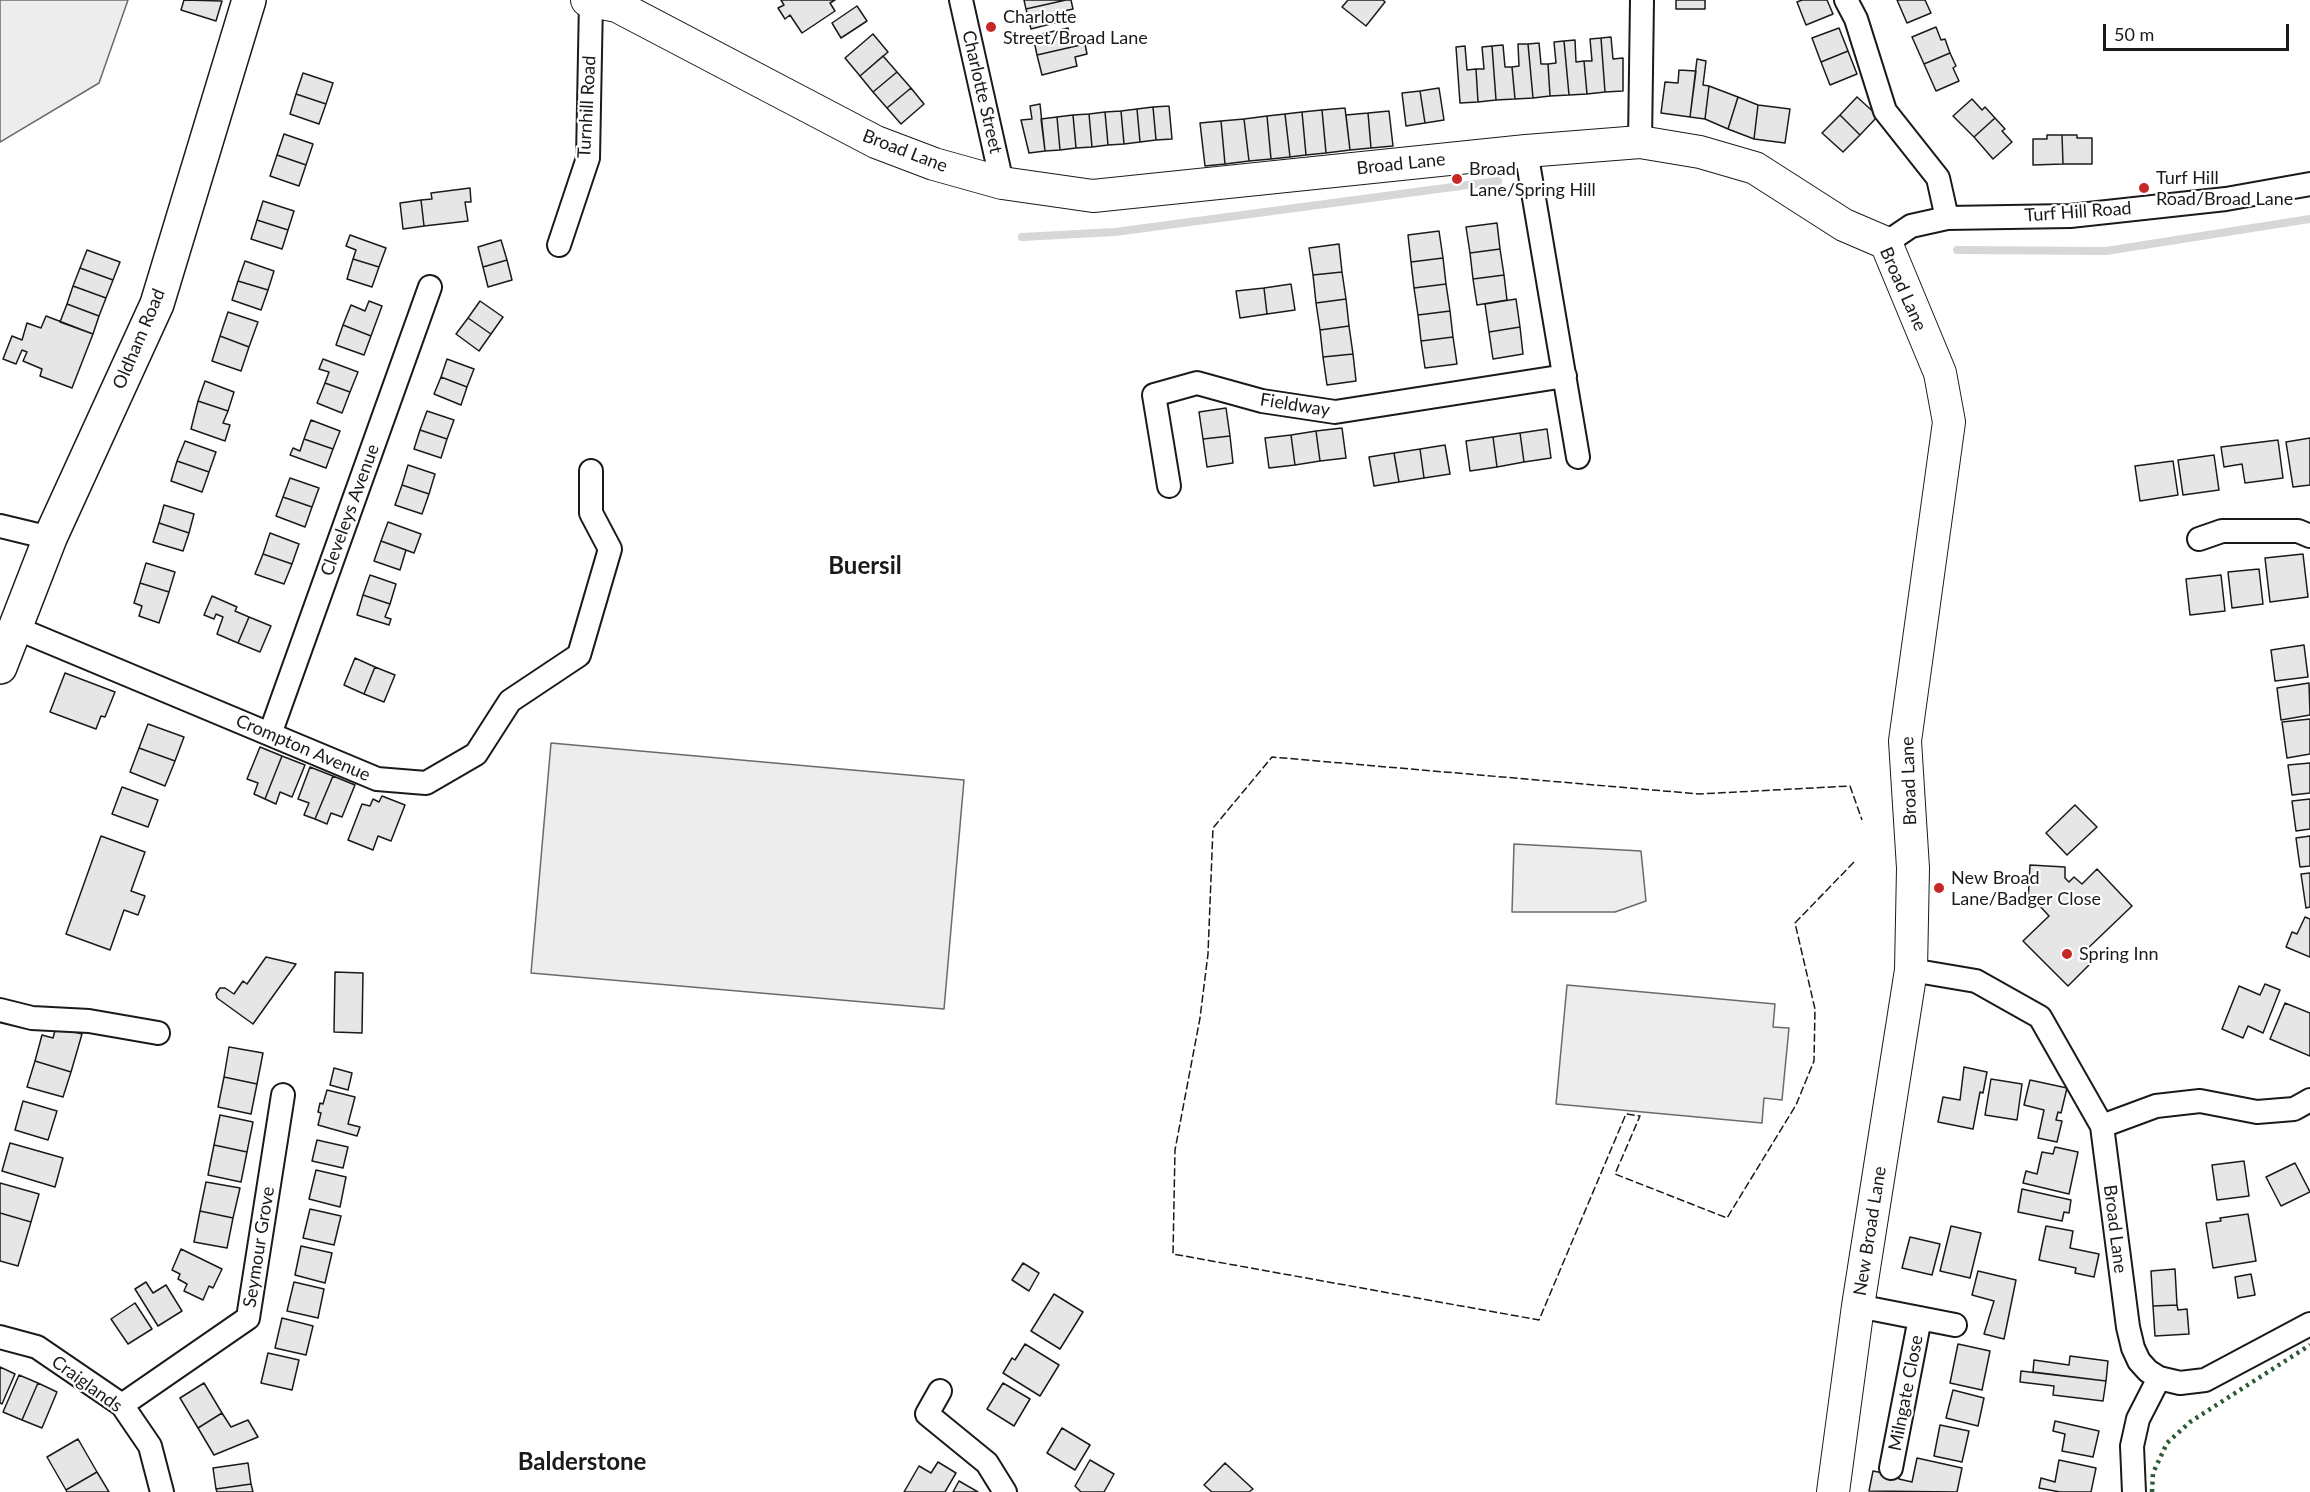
<!DOCTYPE html>
<style>
body{margin:0}
#map{position:relative;width:2310px;height:1492px;overflow:hidden;background:#fff;font-family:Lato,sans-serif}
canvas{display:block}
.scale{position:absolute;left:2103px;top:24px;width:186px;height:27px;box-sizing:border-box;border:3px solid #1a1a1a;border-top:0;padding-left:8px;font-size:18px;line-height:21px;white-space:nowrap;color:#1a1a1a;-webkit-text-stroke:4px #fff;paint-order:stroke}
</style>
<div id="map">
<canvas width="2310" height="1492"></canvas>
<div class="scale">50 m</div>
</div>
<script>
const c = document.querySelector('canvas').getContext('2d');
c.lineJoin = 'round';
function fill(path, color) { c.fillStyle = color; c.fill(path, 'evenodd'); }
const shape = rows => new Path2D(rows.map(r => 'M' + r).join(''));
function strokePath(path, color, width, dash) { c.strokeStyle = color; c.lineWidth = width; c.lineCap = dash ? 'butt' : 'round'; c.setLineDash(dash || []); c.stroke(path); }
function drawText(font, color, halo, rows, align = 'center') {
  c.font = font + ' Lato,sans-serif'; c.lineWidth = 4.5; c.setLineDash([]); c.textBaseline = 'middle'; c.strokeStyle = halo; c.fillStyle = color; for (const [text, x, y, turn = 0] of rows) {
    c.save(); c.translate(x, y); c.rotate((+turn || 0) * Math.PI / 180); c.textAlign = isNaN(turn) ? turn : align; if (halo) c.strokeText(text, 0, 0); c.fillText(text, 0, 0); c.restore();
  }
}
const built = shape([
 [0,0,128,0,99,83,0,142,0,0],
 [551,743,964,780,944,1009,531,973,551,743],
 [1514,844,1641,851,1646,901,1615,912,1512,912,1514,844],
 [1567,985,1775,1004,1773,1027,1789,1028,1782,1100,1764,1098,1762,1123,1556,1104,1567,985]
]);
fill(built, '#ededed');
strokePath(built, '#6a6a6a', 1.5);
strokePath(shape([
 [1022,237,1115,232,1498,181],
 [1957,250,2106,251,2310,219]
]), '#d7d7d7', 8);
const building = shape([
 [184,0,222,1,216,21,181,10,184,0],
 [781,0,835,0,830,3,835,11,802,33,790,15,785,19,778,8,784,5,781,0],
 [1024,0,1066,0,1026,9,1024,0],
 [1066,0,1071,0,1073,9,1064,11,1066,20,1031,29,1026,9,1066,0],
 [1348,0,1383,0,1385,2,1366,26,1342,7,1348,0],
 [1676,0,1705,0,1705,9,1676,9,1676,0],
 [1802,0,1827,0,1833,14,1806,25,1797,2,1802,0],
 [1897,0,1925,0,1931,13,1907,23,1897,0],
 [857,6,867,21,841,38,832,23,857,6],
 [1936,27,1941,40,1945,39,1950,53,1924,64,1912,37,1936,27],
 [1068,28,1070,37,1082,35,1085,44,1037,55,1033,36,1068,28],
 [1839,28,1848,51,1821,62,1812,38,1839,28],
 [873,34,888,52,860,76,845,58,873,34],
 [1611,37,1613,59,1623,58,1623,91,1605,92,1601,38,1611,37],
 [1601,38,1605,92,1587,94,1584,61,1592,61,1590,39,1601,38],
 [1575,40,1576,62,1584,61,1587,94,1569,95,1564,41,1575,40],
 [1564,41,1569,95,1550,96,1548,64,1556,63,1554,42,1564,41],
 [1539,43,1541,64,1548,64,1550,96,1533,98,1528,44,1539,43],
 [1085,44,1087,54,1075,57,1077,66,1042,75,1037,55,1085,44],
 [1518,44,1528,44,1533,98,1515,99,1512,67,1519,66,1518,44],
 [1503,45,1505,67,1512,67,1515,99,1496,100,1492,46,1503,45],
 [1465,46,1467,70,1476,69,1478,102,1460,103,1456,47,1465,46],
 [1492,46,1496,100,1478,102,1476,69,1484,69,1482,47,1492,46],
 [1848,51,1857,74,1830,85,1821,62,1848,51],
 [1950,53,1956,66,1953,68,1959,81,1936,91,1924,64,1950,53],
 [883,56,897,72,873,92,860,76,883,56],
 [1697,59,1706,61,1703,85,1709,86,1705,119,1690,117,1697,59],
 [1679,70,1696,71,1690,117,1661,113,1665,82,1678,83,1679,70],
 [897,72,911,88,887,108,873,92,897,72],
 [303,73,333,83,326,104,296,94,303,73],
 [1709,86,1738,97,1728,129,1705,119,1709,86],
 [911,88,924,104,901,124,887,108,911,88],
 [1439,88,1444,120,1425,123,1420,91,1439,88],
 [1420,91,1425,123,1406,126,1402,93,1420,91],
 [296,94,326,104,319,124,290,114,296,94],
 [1738,97,1758,105,1754,139,1728,129,1738,97],
 [1857,97,1878,116,1860,135,1840,115,1857,97],
 [1972,99,1982,110,1985,107,1995,118,1974,137,1953,116,1972,99],
 [1040,104,1045,151,1029,153,1021,120,1032,119,1030,106,1040,104],
 [1758,105,1790,109,1785,143,1754,139,1758,105],
 [1169,106,1172,139,1156,140,1153,107,1169,106],
 [1153,107,1156,140,1140,142,1137,109,1153,107],
 [1345,108,1350,150,1326,153,1322,110,1345,108],
 [1137,109,1140,142,1124,144,1121,111,1137,109],
 [1322,110,1326,153,1306,155,1302,112,1322,110],
 [1121,111,1124,144,1108,145,1105,112,1121,111],
 [1389,111,1393,146,1371,148,1368,113,1389,111],
 [1105,112,1108,145,1092,147,1089,114,1105,112],
 [1302,112,1306,155,1290,157,1285,114,1302,112],
 [1368,113,1371,148,1350,150,1346,115,1368,113],
 [1089,114,1092,147,1076,148,1073,115,1089,114],
 [1285,114,1290,157,1271,159,1267,116,1285,114],
 [1073,115,1076,148,1060,150,1057,117,1073,115],
 [1840,115,1860,135,1843,152,1822,133,1840,115],
 [1267,116,1271,159,1249,161,1244,119,1267,116],
 [1057,117,1060,150,1045,151,1041,119,1057,117],
 [1995,118,2005,129,2002,131,2012,142,1993,159,1974,137,1995,118],
 [1244,119,1249,161,1225,164,1221,121,1244,119],
 [1221,121,1225,164,1205,166,1200,123,1221,121],
 [284,134,313,144,306,165,277,155,284,134],
 [2047,135,2062,135,2063,164,2033,165,2033,139,2047,139,2047,135],
 [2062,135,2077,135,2077,138,2092,138,2092,164,2063,164,2062,135],
 [277,155,306,165,299,186,270,176,277,155],
 [470,188,471,202,465,202,468,221,424,226,421,200,432,199,431,193,470,188],
 [421,200,424,226,403,229,400,203,421,200],
 [263,201,294,211,288,230,257,220,263,201],
 [257,220,288,230,282,249,251,239,257,220],
 [1497,223,1500,249,1470,253,1466,227,1497,223],
 [1439,231,1443,258,1411,262,1408,235,1439,231],
 [350,235,386,248,379,267,353,259,356,250,346,246,350,235],
 [501,240,507,260,483,267,478,247,501,240],
 [1339,244,1342,272,1313,275,1309,248,1339,244],
 [1500,249,1504,275,1473,279,1470,253,1500,249],
 [87,250,120,262,113,280,80,268,87,250],
 [1443,258,1446,284,1414,288,1411,262,1443,258],
 [353,259,379,267,372,287,347,279,353,259],
 [507,260,512,280,488,287,483,267,507,260],
 [245,261,274,271,268,290,238,281,245,261],
 [80,268,113,280,106,298,73,286,80,268],
 [1342,272,1346,299,1316,303,1313,275,1342,272],
 [1504,275,1507,300,1477,305,1473,279,1504,275],
 [238,281,268,290,261,310,232,300,238,281],
 [1291,284,1295,310,1267,314,1264,288,1291,284],
 [1446,284,1450,311,1418,315,1414,288,1446,284],
 [73,286,106,298,99,316,67,304,73,286],
 [1264,288,1267,314,1240,318,1236,291,1264,288],
 [1346,299,1349,326,1320,330,1316,303,1346,299],
 [1516,299,1520,327,1489,332,1485,304,1516,299],
 [369,301,382,306,371,336,343,325,351,305,365,311,369,301],
 [480,301,503,317,491,334,468,318,480,301],
 [67,304,99,316,93,334,60,322,67,304],
 [1450,311,1453,337,1421,341,1418,315,1450,311],
 [228,312,258,322,249,347,220,336,228,312],
 [46,316,93,334,72,388,40,376,42,369,23,361,27,352,22,350,16,364,3,359,12,336,22,340,27,323,41,328,46,316],
 [468,318,491,334,479,351,456,334,468,318],
 [343,325,371,336,364,355,336,345,343,325],
 [1349,326,1353,354,1323,357,1320,330,1349,326],
 [1520,327,1523,354,1493,359,1489,332,1520,327],
 [220,336,249,347,241,371,212,361,220,336],
 [1453,337,1457,364,1425,368,1421,341,1453,337],
 [1353,354,1356,381,1327,385,1323,357,1353,354],
 [323,359,358,372,350,392,325,383,329,372,319,369,323,359],
 [447,359,474,369,467,387,441,377,447,359],
 [441,377,467,387,461,405,434,394,441,377],
 [205,381,234,392,228,411,198,401,205,381],
 [325,383,350,392,342,413,317,403,325,383],
 [198,401,228,411,223,423,230,425,225,441,191,429,198,401],
 [1226,408,1230,436,1203,439,1199,412,1226,408],
 [427,411,454,420,447,439,420,430,427,411],
 [311,420,340,431,333,449,304,439,311,420],
 [1342,428,1346,458,1320,461,1316,431,1342,428],
 [1547,429,1551,458,1524,462,1520,433,1547,429],
 [420,430,447,439,441,458,414,449,420,430],
 [1316,431,1320,461,1295,465,1291,435,1316,431],
 [1520,433,1524,462,1497,467,1493,437,1520,433],
 [1291,435,1295,465,1269,468,1265,438,1291,435],
 [1230,436,1233,463,1207,467,1203,439,1230,436],
 [1493,437,1497,467,1470,471,1466,441,1493,437],
 [2310,438,2310,485,2293,487,2286,442,2310,438],
 [304,439,333,449,326,468,290,455,293,448,300,451,304,439],
 [2278,440,2283,478,2245,483,2242,464,2224,467,2221,447,2278,440],
 [185,441,216,452,209,472,177,461,185,441],
 [1445,445,1450,474,1424,478,1420,449,1445,445],
 [1420,449,1424,478,1399,482,1394,453,1420,449],
 [1394,453,1399,482,1374,486,1369,457,1394,453],
 [2214,455,2219,490,2183,495,2178,460,2214,455],
 [177,461,209,472,202,492,171,481,177,461],
 [2173,461,2178,495,2140,501,2135,466,2173,461],
 [408,465,435,474,429,494,402,485,408,465],
 [290,478,319,488,312,507,283,497,290,478],
 [402,485,429,494,422,514,395,505,402,485],
 [283,497,312,507,305,527,276,516,283,497],
 [164,505,194,514,189,533,159,523,164,505],
 [388,522,421,534,414,553,381,541,388,522],
 [159,523,189,533,183,551,153,542,159,523],
 [270,533,299,544,292,564,263,554,270,533],
 [381,541,406,550,400,570,374,561,381,541],
 [263,554,292,564,284,584,255,574,263,554],
 [2303,554,2308,597,2270,602,2265,558,2303,554],
 [146,563,175,572,169,592,140,583,146,563],
 [2259,569,2263,604,2232,608,2228,572,2259,569],
 [370,575,396,584,390,604,363,595,370,575],
 [2221,575,2225,611,2190,615,2186,579,2221,575],
 [140,583,169,592,159,623,139,616,142,606,134,603,140,583],
 [363,595,390,604,385,617,391,619,389,625,357,615,363,595],
 [212,596,237,607,235,611,249,617,238,643,217,634,223,617,216,614,214,619,204,615,212,596],
 [249,617,271,626,260,652,238,643,249,617],
 [2304,645,2308,677,2275,681,2271,650,2304,645],
 [355,658,375,667,364,694,344,685,355,658],
 [375,667,395,675,384,702,364,694,375,667],
 [65,673,115,692,105,717,101,716,96,729,50,712,65,673],
 [2309,683,2310,715,2281,720,2277,688,2309,683],
 [2310,719,2310,754,2287,758,2282,722,2310,719],
 [148,724,184,737,175,761,139,748,148,724],
 [260,747,282,756,265,799,254,794,258,783,247,779,260,747],
 [139,748,175,761,165,786,130,772,139,748],
 [282,756,305,765,292,797,280,792,276,804,265,799,282,756],
 [2310,763,2310,793,2292,795,2288,765,2310,763],
 [310,767,333,776,315,819,304,815,309,803,298,799,310,767],
 [333,776,355,785,342,817,331,813,327,824,315,819,333,776],
 [122,787,158,800,148,827,112,814,122,787],
 [382,796,405,805,391,841,378,836,373,850,348,840,362,804,370,806,373,799,379,802,382,796],
 [2310,799,2310,829,2296,831,2292,801,2310,799],
 [2075,805,2097,827,2067,855,2046,833,2075,805],
 [101,836,145,852,131,891,145,896,138,915,124,910,110,950,66,934,101,836],
 [2310,836,2310,866,2300,867,2296,838,2310,836],
 [2030,865,2065,867,2065,878,2069,882,2074,877,2082,884,2097,869,2132,906,2085,951,2094,960,2068,986,2023,941,2049,916,2038,904,2028,903,2030,865],
 [2310,873,2310,907,2306,908,2301,874,2310,873],
 [2305,917,2310,919,2310,957,2286,947,2292,932,2297,934,2305,917],
 [266,957,296,964,253,1024,217,998,216,994,220,988,225,988,234,994,243,981,247,984,266,957],
 [335,972,363,973,362,1033,334,1032,335,972],
 [2265,984,2280,990,2263,1033,2248,1026,2243,1038,2222,1029,2239,986,2260,995,2265,984],
 [2285,1003,2310,1013,2310,1056,2270,1039,2285,1003],
 [56,1027,82,1034,71,1072,35,1061,42,1035,53,1038,56,1027],
 [229,1047,263,1053,257,1084,224,1077,229,1047],
 [35,1061,71,1072,63,1097,27,1087,35,1061],
 [1964,1067,1987,1072,1983,1093,1980,1092,1973,1129,1938,1122,1943,1097,1960,1100,1964,1067],
 [334,1068,352,1073,348,1090,330,1085,334,1068],
 [224,1077,257,1084,251,1114,218,1107,224,1077],
 [1991,1079,2022,1084,2017,1120,1985,1115,1991,1079],
 [2030,1080,2067,1088,2061,1113,2058,1112,2056,1120,2062,1121,2057,1142,2038,1138,2044,1110,2024,1105,2030,1080],
 [327,1090,355,1097,348,1124,360,1127,357,1136,318,1125,321,1113,318,1112,320,1103,323,1104,327,1090],
 [23,1101,57,1111,48,1140,15,1130,23,1101],
 [220,1115,253,1122,247,1152,214,1145,220,1115],
 [317,1140,348,1147,343,1168,312,1161,317,1140],
 [10,1143,63,1158,55,1187,2,1171,10,1143],
 [214,1145,247,1152,241,1182,208,1175,214,1145],
 [2055,1147,2078,1152,2069,1194,2023,1183,2026,1171,2037,1174,2042,1152,2053,1154,2055,1147],
 [2244,1161,2249,1196,2217,1200,2212,1165,2244,1161],
 [2295,1163,2310,1192,2281,1206,2266,1177,2295,1163],
 [316,1170,346,1177,340,1207,309,1199,316,1170],
 [206,1182,240,1188,233,1218,200,1211,206,1182],
 [0,1183,39,1194,31,1222,0,1213,0,1183],
 [2022,1189,2071,1200,2069,1213,2064,1212,2062,1221,2018,1212,2022,1189],
 [310,1209,341,1216,334,1245,303,1238,310,1209],
 [200,1211,233,1218,227,1248,194,1242,200,1211],
 [0,1213,31,1222,18,1266,0,1261,0,1213],
 [2248,1214,2256,1261,2213,1268,2206,1223,2221,1221,2220,1218,2248,1214],
 [1951,1226,1981,1233,1970,1278,1940,1271,1951,1226],
 [2046,1226,2073,1231,2070,1248,2099,1254,2094,1277,2075,1273,2076,1268,2039,1260,2046,1226],
 [1910,1237,1940,1244,1932,1275,1902,1268,1910,1237],
 [301,1246,332,1253,325,1283,295,1275,301,1246],
 [181,1249,222,1269,213,1288,209,1286,203,1300,184,1291,187,1284,178,1279,180,1274,172,1270,181,1249],
 [1023,1263,1039,1273,1029,1291,1012,1280,1023,1263],
 [2175,1269,2177,1305,2153,1306,2151,1271,2175,1269],
 [1978,1271,2016,1280,2004,1339,1984,1334,1994,1301,1972,1295,1978,1271],
 [2251,1274,2255,1295,2238,1298,2235,1277,2251,1274],
 [146,1282,153,1293,166,1285,182,1311,158,1326,135,1289,146,1282],
 [294,1282,324,1289,318,1318,287,1311,294,1282],
 [1054,1294,1083,1312,1060,1349,1031,1331,1054,1294],
 [135,1303,152,1329,128,1344,111,1319,135,1303],
 [2177,1305,2178,1310,2187,1309,2189,1334,2155,1336,2153,1306,2177,1305],
 [282,1318,313,1326,306,1355,275,1348,282,1318],
 [1025,1344,1059,1365,1040,1396,1003,1373,1012,1358,1015,1360,1025,1344],
 [1958,1344,1990,1351,1982,1390,1950,1383,1958,1344],
 [268,1353,299,1360,292,1390,261,1383,268,1353],
 [2070,1356,2108,1361,2106,1381,2033,1372,2034,1360,2069,1365,2070,1356],
 [0,1367,15,1374,2,1404,0,1403,0,1367],
 [2021,1371,2106,1381,2103,1401,2053,1395,2054,1386,2020,1382,2021,1371],
 [19,1375,38,1383,22,1420,3,1412,19,1375],
 [38,1383,57,1392,42,1428,22,1420,38,1383],
 [204,1383,222,1413,198,1428,180,1398,204,1383],
 [1003,1383,1030,1399,1014,1426,987,1409,1003,1383],
 [1953,1390,1984,1398,1978,1426,1946,1418,1953,1390],
 [222,1413,231,1427,248,1420,258,1437,214,1455,198,1428,222,1413],
 [2055,1421,2099,1431,2093,1457,2062,1451,2065,1434,2053,1431,2055,1421],
 [1940,1425,1969,1431,1962,1462,1934,1456,1940,1425],
 [1062,1428,1090,1445,1075,1470,1047,1453,1062,1428],
 [78,1439,97,1472,66,1490,47,1457,78,1439],
 [1917,1458,1962,1468,1957,1492,1869,1491,1873,1471,1899,1476,1899,1479,1912,1482,1917,1458],
 [1090,1460,1114,1474,1104,1492,1081,1492,1075,1486,1090,1460],
 [2059,1460,2096,1468,2091,1492,2060,1492,2039,1488,2041,1478,2055,1482,2059,1460],
 [938,1462,956,1473,945,1492,904,1492,919,1466,931,1473,938,1462],
 [248,1463,251,1484,216,1489,213,1468,248,1463],
 [1225,1463,1253,1489,1249,1492,1212,1492,1204,1485,1225,1463],
 [97,1472,109,1492,67,1492,66,1490,97,1472],
 [959,1481,978,1492,953,1492,959,1481],
 [251,1484,253,1492,217,1492,216,1489,251,1484]
]);
fill(building, '#e6e6e6');
strokePath(building, '#1a1a1a', 1.5);
const minor = shape([
 [961,0,1002,183],
 [1846,0,1856,19,1885,111,1938,178,1947,218],
 [1640,142,1642,0],
 [1526,151,1578,457],
 [1886,243,1911,226,1947,218,2070,216,2226,199,2310,184],
 [559,245,588,158,591,1],
 [1169,486,1154,395,1197,383,1262,401,1335,412,1565,376],
 [0,526,50,538],
 [2199,539,2222,531,2298,531,2310,536],
 [16,628,377,779,426,783,476,754,510,701,579,655,610,549,591,513,591,471],
 [270,734,430,287],
 [1911,970,1976,981,2040,1017,2102,1126,2128,1327,2133,1348,2139,1361,2148,1371,2159,1378,2138,1419,2132,1446,2134,1492],
 [0,1010,32,1018,89,1021,158,1033],
 [2102,1126,2156,1106,2200,1101,2257,1112,2294,1109,2310,1100],
 [1858,1306,1955,1325],
 [0,1337,37,1347,122,1405,150,1446,162,1492],
 [2159,1378,2180,1383,2205,1380,2310,1324],
 [940,1391,927,1414,987,1463,1005,1492],
 [122,1405,248,1318,283,1095],
 [1891,1468,1920,1318]
]);
const secondary = shape([
 [587,0,617,6,876,142,934,164,1002,183,1093,196,1526,151,1640,142,1700,152,1755,168,1844,225,1886,243,1940,373,1949,422,1905,741,1913,868,1911,970,1858,1306,1833,1492]
]);
const primary = shape([
 [0,667,50,538,157,304,249,0]
]);
strokePath(minor, '#1a1a1a', 26);
strokePath(secondary, '#1a1a1a', 34);
strokePath(primary, '#1a1a1a', 36);
strokePath(minor, '#fff', 22);
strokePath(secondary, '#fff', 32);
strokePath(primary, '#fff', 33);
strokePath(shape([
 [2152,1492,2153,1473,2167,1443,2190,1422,2310,1345]
]), '#2b5a34', 4.5, [3, 4.5]);
strokePath(shape([
 [1854,862,1795,923,1815,1009,1814,1061,1796,1105,1727,1218,1615,1174,1640,1116,1626,1114,1539,1320,1173,1254,1175,1150,1200,1018,1208,954,1213,828,1272,757,1699,794,1850,786,1862,820]
]), '#1a1a1a', 1.5, [8, 3]);
for (const [x, y, r, color] of [
 [991,27,6,"#c62828"],
 [1457,179,6,"#c62828"],
 [2144,188,6,"#c62828"],
 [1939,888,6,"#c62828"],
 [2067,954,6,"#c62828"]
]) { const dot = new Path2D(); dot.arc(x, y, r, 0, 2 * Math.PI); c.fillStyle = color; c.fill(dot); strokePath(dot, '#fff', 2); }
drawText('18px', '#1a1a1a', '#fff', [
 ["Charlotte",1003,17],
 ["Street/Broad Lane",1003,38],
 ["Broad",1469,169],
 ["Lane/Spring Hill",1469,190],
 ["Turf Hill",2156,178],
 ["Road/Broad Lane",2156,199],
 ["New Broad",1951,878],
 ["Lane/Badger Close",1951,899],
 ["Spring Inn",2079,954]
], 'left');
drawText('18px', '#1a1a1a', '#fff', [
 ["Charlotte Street",982,92,77],
 ["Turnhill Road",587,107,-87],
 ["Broad Lane",905,151,21],
 ["Broad Lane",1401,164,-6],
 ["Turf Hill Road",2078,212,-4],
 ["Broad Lane",1903,289,66],
 ["Oldham Road",139,339,-67],
 ["Fieldway",1295,405,9],
 ["Cleveleys Avenue",350,510,-70],
 ["Crompton Avenue",303,748,23],
 ["Broad Lane",1909,781,-92],
 ["Broad Lane",2115,1229,83],
 ["New Broad Lane",1870,1231,-81],
 ["Seymour Grove",259,1247,-81],
 ["Craiglands",87,1384,36],
 ["Milngate Close",1906,1393,-79]
]);
drawText('bold 24px', '#1a1a1a', '#fff', [
 ["Buersil",865,566],
 ["Balderstone",582,1462]
]);
</script>
